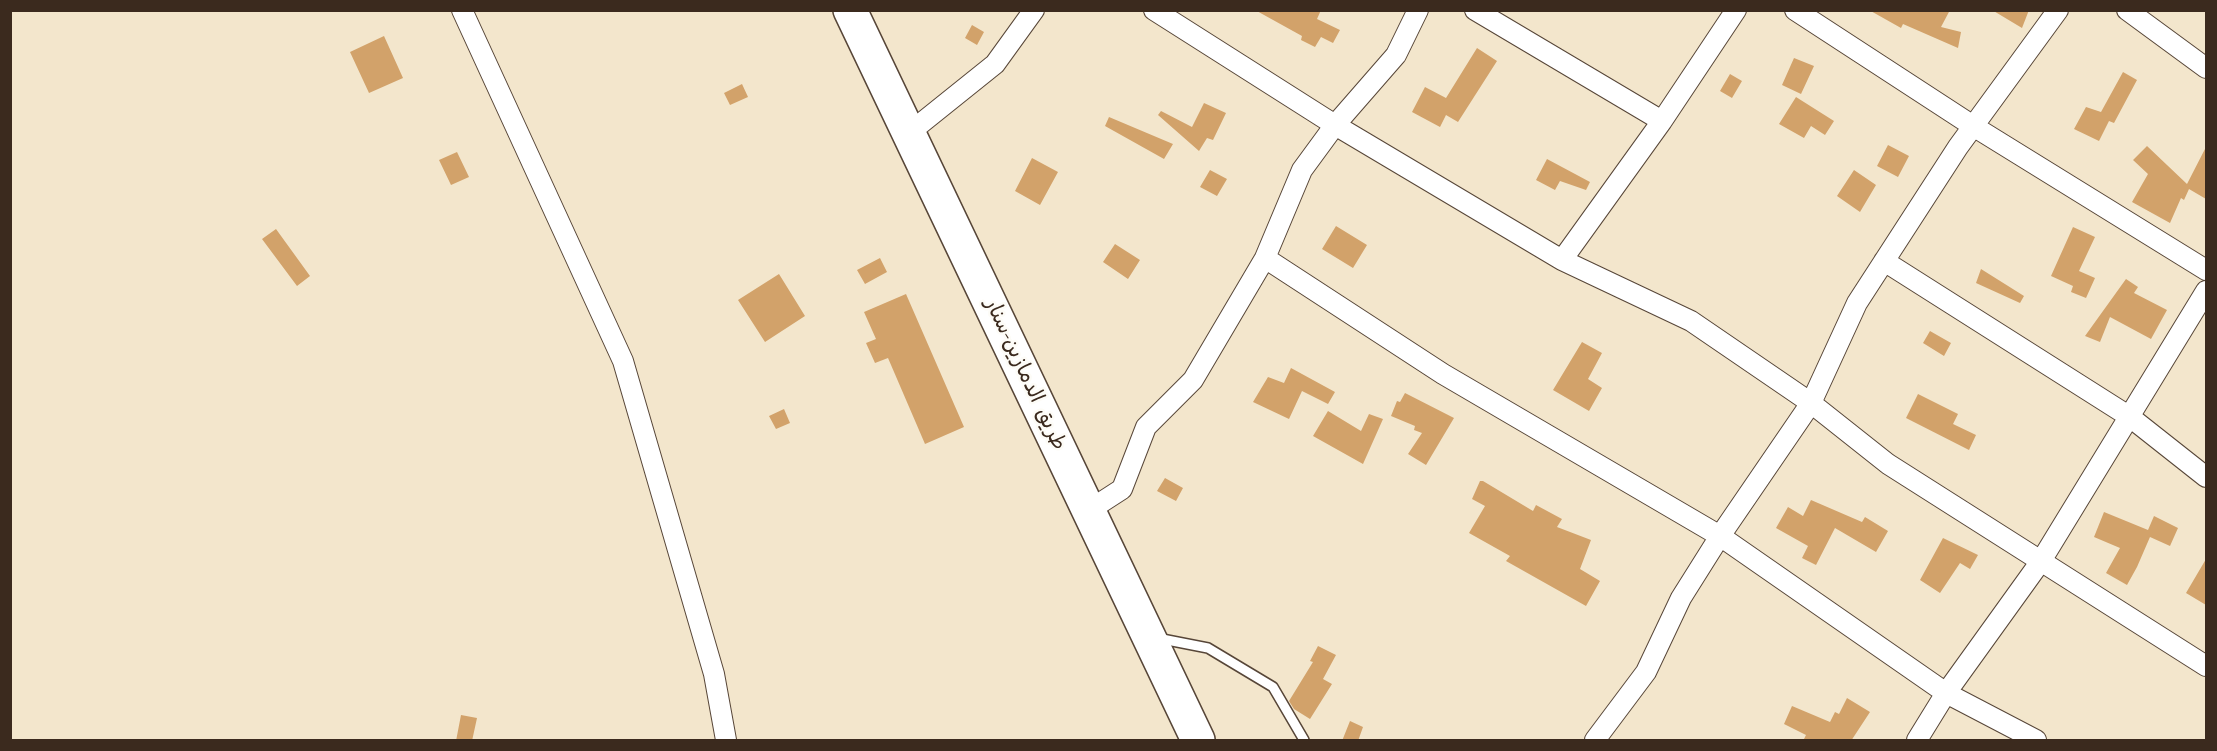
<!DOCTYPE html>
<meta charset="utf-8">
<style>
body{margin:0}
#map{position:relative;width:2217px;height:751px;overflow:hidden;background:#f3e6cc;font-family:"Architects Daughter",sans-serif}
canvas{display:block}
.frame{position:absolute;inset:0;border:12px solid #3b2a1e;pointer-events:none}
</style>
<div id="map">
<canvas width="2217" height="751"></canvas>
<div class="frame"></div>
</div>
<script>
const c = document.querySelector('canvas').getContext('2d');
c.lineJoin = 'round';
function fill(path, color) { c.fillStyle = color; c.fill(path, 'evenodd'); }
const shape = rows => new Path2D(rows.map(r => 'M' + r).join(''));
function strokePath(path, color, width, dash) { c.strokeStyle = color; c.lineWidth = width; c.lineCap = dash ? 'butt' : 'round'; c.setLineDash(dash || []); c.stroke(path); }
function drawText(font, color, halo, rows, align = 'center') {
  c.font = font + ' "Architects Daughter","Playpen Sans Arabic",sans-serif'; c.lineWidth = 5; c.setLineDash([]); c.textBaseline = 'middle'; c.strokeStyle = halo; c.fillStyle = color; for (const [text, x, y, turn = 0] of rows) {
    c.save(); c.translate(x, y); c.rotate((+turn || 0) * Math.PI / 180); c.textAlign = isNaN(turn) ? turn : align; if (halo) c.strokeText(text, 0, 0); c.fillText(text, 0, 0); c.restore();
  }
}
fill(shape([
 [1255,10,1321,10,1317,19,1340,30,1333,43,1321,37,1315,47,1301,40,1302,36],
 [1869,10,1950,10,1941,27,1961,32,1958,48,1903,24,1901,28],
 [1992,10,2029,10,2022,28],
 [972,25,984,32,977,45,965,38],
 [384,36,403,78,369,93,350,52],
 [1477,48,1497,61,1458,122,1446,115,1440,127,1412,112,1425,87,1446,98],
 [1794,58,1814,66,1801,94,1782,85],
 [2123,72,2137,80,2114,123,2109,121,2099,141,2074,129,2086,107,2101,112],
 [1730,74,1742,81,1732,98,1720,91],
 [742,84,748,97,730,105,724,93],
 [1796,97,1834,121,1825,135,1811,126,1804,138,1779,124],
 [1204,103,1226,113,1213,140,1207,138,1199,151,1158,115,1161,111,1192,127],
 [1109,117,1173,144,1164,159,1105,126],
 [1888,145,1909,156,1898,177,1877,166],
 [2147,146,2187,184,2206,147,2206,199,2189,189,2184,200,2181,198,2170,223,2132,202,2148,174,2133,160],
 [457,152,469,177,451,185,439,160],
 [1032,158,1058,172,1040,205,1015,191],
 [1547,159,1590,182,1586,190,1560,181,1555,190,1536,180],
 [1210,170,1227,179,1217,196,1200,187],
 [1854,170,1876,185,1860,212,1837,196],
 [1336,226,1367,245,1353,268,1322,249],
 [2073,227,2095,237,2079,271,2095,278,2086,298,2071,292,2073,286,2051,276],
 [276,229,310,276,297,286,262,239],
 [1115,244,1140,260,1128,279,1103,262],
 [880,258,887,272,865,284,857,270],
 [1981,269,2024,296,2020,303,1976,283],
 [779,274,805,316,765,342,738,300],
 [2126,279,2138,287,2134,293,2167,310,2151,339,2110,317,2100,342,2085,336],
 [906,294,964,427,925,444,888,358,875,363,866,343,876,339,864,312],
 [1930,331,1951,343,1944,356,1923,343],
 [1582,342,1602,353,1588,379,1602,388,1589,411,1553,390],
 [1291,368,1335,392,1328,404,1302,391,1289,419,1253,402,1268,377,1284,383],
 [1405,393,1454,418,1426,465,1408,454,1422,433,1414,430,1415,426,1391,416,1397,401,1400,402],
 [1918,394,1958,414,1953,424,1976,435,1969,450,1906,418],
 [784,409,790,423,776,429,769,416],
 [1328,411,1361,431,1369,414,1383,419,1363,464,1313,436],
 [1165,478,1183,488,1176,501,1157,491],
 [1480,481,1483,481,1533,511,1536,505,1562,519,1557,527,1591,540,1580,569,1600,581,1586,606,1506,561,1510,556,1469,533,1485,506,1472,499],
 [1811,500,1862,522,1865,517,1888,531,1876,552,1835,528,1816,565,1802,558,1808,546,1776,528,1788,507,1803,516],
 [2104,512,2148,530,2154,516,2178,528,2170,546,2150,537,2137,567,2127,585,2106,573,2120,548,2094,537],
 [1943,538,1978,555,1970,569,1960,563,1940,593,1920,580],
 [2206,559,2206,605,2186,593],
 [1318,646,1336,655,1323,679,1332,684,1310,719,1294,709,1289,701,1313,662,1310,661],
 [1847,698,1870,712,1851,741,1803,741,1806,735,1784,724,1792,706,1830,722,1835,712,1839,714],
 [461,715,477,718,472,741,456,741],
 [1350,721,1363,727,1358,741,1342,741]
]), '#d2a26a');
const lane = shape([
 [1157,638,1208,648,1273,687,1304,740]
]);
const street = shape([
 [462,10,623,361,714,674,726,740],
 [1154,10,1335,125,1562,260,1691,321,1811,403,1888,464,2206,666],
 [1475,10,1662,121],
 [1795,10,1973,126,2206,270],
 [2127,10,2206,68],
 [909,133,995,64,1034,10],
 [1265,258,1443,374,1720,536,1946,693,2036,740],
 [1562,260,1662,121,1736,10],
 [1884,261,2130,417,2206,477],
 [1088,511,1122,489,1146,427,1193,380,1265,258,1302,170,1335,125,1396,55,1418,10],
 [1595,740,1646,672,1681,598,1720,536,1811,403,1857,303,1958,147,2058,10],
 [1917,740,1946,693,2041,561,2206,291]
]);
const highway = shape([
 [850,10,1198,740]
]);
strokePath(lane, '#574638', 12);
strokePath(street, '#574638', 22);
strokePath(highway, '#574638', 36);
strokePath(lane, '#fff', 9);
strokePath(street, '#fff', 20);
strokePath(highway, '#fff', 33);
drawText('21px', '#3b2a1e', '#fdfcf7', [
 ["طريق الدمازين-سنار",1024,375,65]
]);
</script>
